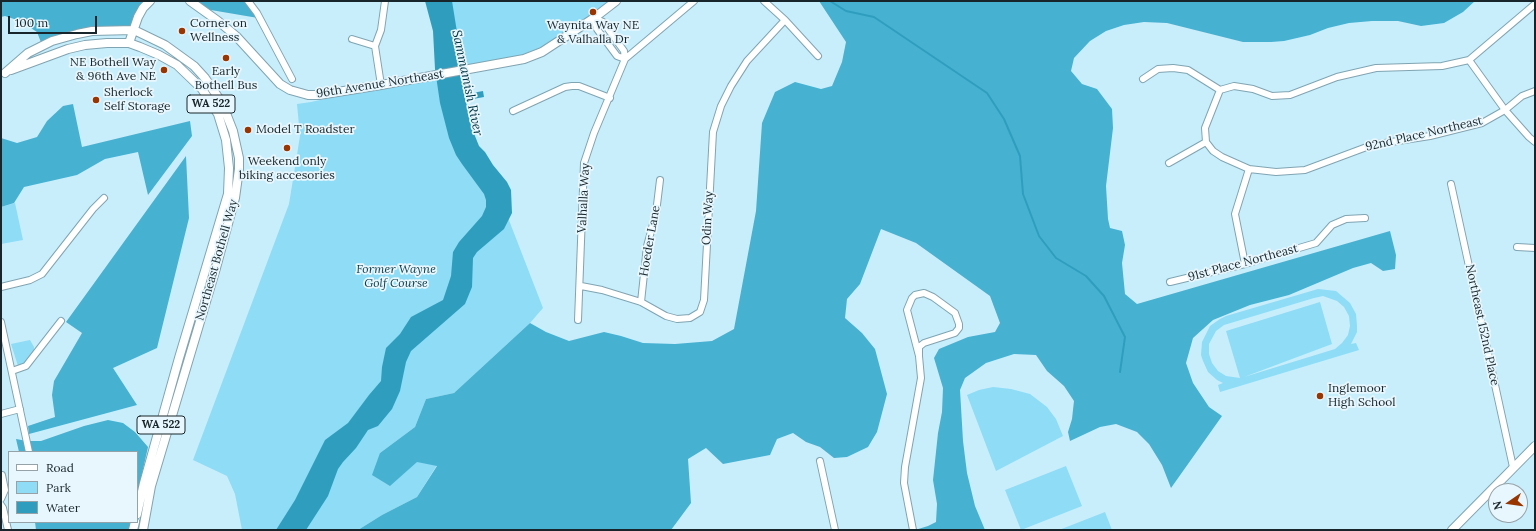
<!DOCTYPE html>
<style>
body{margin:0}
#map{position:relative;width:1536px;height:531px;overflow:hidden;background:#c8eefc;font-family:Lora,serif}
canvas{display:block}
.frame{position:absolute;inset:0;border:2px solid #18262b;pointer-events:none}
.legend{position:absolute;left:8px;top:451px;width:130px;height:72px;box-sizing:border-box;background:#e8f7fd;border:1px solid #95a3a9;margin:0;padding:5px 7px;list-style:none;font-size:12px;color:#18262b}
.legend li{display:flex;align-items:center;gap:8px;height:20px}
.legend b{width:20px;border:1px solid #95a3a9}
.north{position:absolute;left:1488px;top:483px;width:40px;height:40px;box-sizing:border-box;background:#e8f7fd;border:1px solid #95a3a9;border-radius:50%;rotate:257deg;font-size:11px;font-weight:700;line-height:16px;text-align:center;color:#18262b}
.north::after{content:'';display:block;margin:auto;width:14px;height:18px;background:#993500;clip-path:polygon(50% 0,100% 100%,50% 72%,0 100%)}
.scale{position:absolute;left:8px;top:16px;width:89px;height:18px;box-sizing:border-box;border:2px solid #18262b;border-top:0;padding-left:5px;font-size:12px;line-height:14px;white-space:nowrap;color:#18262b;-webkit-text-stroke:3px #e8f7fd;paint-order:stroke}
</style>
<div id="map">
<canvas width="1536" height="531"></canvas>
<div class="frame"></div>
<ul class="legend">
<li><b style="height:5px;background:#fff"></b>Road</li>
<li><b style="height:11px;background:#8edcf6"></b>Park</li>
<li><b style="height:11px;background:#2f9ebe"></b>Water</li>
</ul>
<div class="north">N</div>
<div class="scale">100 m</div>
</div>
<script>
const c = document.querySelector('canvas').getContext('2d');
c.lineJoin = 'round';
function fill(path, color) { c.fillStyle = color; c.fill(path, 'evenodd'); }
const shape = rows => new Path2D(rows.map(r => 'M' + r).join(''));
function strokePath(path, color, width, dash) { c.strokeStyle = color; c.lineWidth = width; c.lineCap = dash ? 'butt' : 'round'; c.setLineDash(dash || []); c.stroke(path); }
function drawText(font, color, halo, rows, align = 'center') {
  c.font = font + ' Lora,serif'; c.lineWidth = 3.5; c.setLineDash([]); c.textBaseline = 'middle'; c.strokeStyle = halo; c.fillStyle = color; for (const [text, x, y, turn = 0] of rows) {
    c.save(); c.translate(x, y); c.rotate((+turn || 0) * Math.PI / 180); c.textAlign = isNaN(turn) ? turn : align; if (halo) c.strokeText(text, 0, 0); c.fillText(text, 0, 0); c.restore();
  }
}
fill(shape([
 [437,1,617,1,542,52,449,71],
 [448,72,457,105,500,197,543,308,530,323,454,393,426,399,415,427,380,453,437,465,417,497,382,515,358,530,242,530,235,494,227,476,193,460,289,204,300,136,297,104,311,102],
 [15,203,23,240,1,244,1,207],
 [1318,289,1336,291,1350,303,1356,314,1357,326,1357,332,1351,344,1356,343,1359,350,1220,392,1218,385,1223,383,1217,380,1208,372,1203,361,1201,355,1202,342,1210,326,1220,319,1226,316],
 [1323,296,1337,301,1344,307,1349,316,1350,326,1348,335,1342,343,1335,349,1244,377,1332,344,1320,302,1226,331,1240,378,1226,376,1218,371,1212,363,1209,354,1209,344,1216,331,1224,325,1314,298],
 [30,340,34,347,34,352,25,364,18,366,11,344],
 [993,387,1011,389,1030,394,1047,407,1056,419,1063,436,996,471,967,395,979,390],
 [1066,466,1082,506,1021,530,1005,490],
 [1105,512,1112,530,1059,530]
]), '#8edcf6');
fill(shape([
 [1,1,150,1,134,30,113,30,42,45,37,32,20,21,5,16,1,17],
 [190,1,249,1,258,18,199,8],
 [819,1,1475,1,1463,12,1444,23,1421,26,1398,21,1372,21,1349,23,1328,28,1310,35,1284,41,1271,42,1243,42,1167,23,1144,22,1124,25,1106,31,1090,41,1074,58,1071,71,1082,84,1097,89,1112,109,1113,128,1106,186,1108,219,1110,228,1122,231,1125,245,1122,263,1125,294,1137,304,1390,231,1396,255,1395,269,1383,271,1371,263,1353,268,1289,295,1250,305,1213,320,1193,338,1186,363,1193,383,1209,407,1222,416,1171,488,1162,465,1149,444,1137,432,1116,424,1100,427,1070,441,1068,432,1072,419,1074,401,1064,386,1047,371,1036,355,1014,354,986,363,965,378,960,390,963,441,967,473,975,506,985,530,915,530,928,526,936,522,937,504,933,480,938,433,942,412,943,388,934,358,939,349,968,337,995,332,1000,323,990,296,916,243,881,229,860,284,847,299,845,318,862,333,875,349,887,394,877,432,868,447,847,457,834,458,820,447,806,442,793,433,777,439,770,455,723,464,706,448,688,459,691,503,671,530,358,530,382,515,417,497,437,466,417,462,390,486,372,475,380,453,415,427,426,399,454,393,530,323,546,332,569,341,604,332,621,336,643,343,675,344,712,341,734,329,756,211,762,123,775,92,795,82,821,89,832,86,842,62,846,42],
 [73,104,82,147,190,121,192,136,148,195,138,152,105,159,77,175,24,187,14,203,1,207,1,138,17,143,37,137,47,121,63,106],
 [186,156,189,218,157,348,113,368,137,405,29,434,28,426,55,417,52,395,54,381,82,333,66,322],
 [108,420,123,423,135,432,148,447,137,496,137,452,19,452,16,439,27,441,41,441,84,426],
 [35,522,132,522,130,530,36,530]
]), '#47b1d1');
fill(shape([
 [425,1,452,1,457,32,464,92,471,126,479,146,485,152,493,165,507,182,511,190,512,213,504,229,477,252,473,258,472,287,465,304,411,351,406,362,400,391,392,409,378,426,368,430,356,448,343,462,338,469,328,496,306,530,276,530,295,500,325,440,348,423,369,395,381,381,382,367,386,348,400,334,411,317,443,300,451,276,453,252,459,242,482,216,486,207,486,200,484,194,462,164,456,155,449,138,440,103,435,69,433,31],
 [483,91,484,97,473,99,472,93]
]), '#2f9ebe');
strokePath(shape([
 [830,1,846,11,874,17,987,93,1004,119,1020,156,1023,194,1039,236,1056,258,1086,276,1104,296,1125,337,1120,372]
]), '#2f9ebe', 2);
const minor = shape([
 [248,1,257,13,292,79],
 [764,1,785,20,818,56],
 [594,18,597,29,617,56,625,59],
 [352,39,375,46],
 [625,59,694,1],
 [1469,60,1505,110,1529,137,1535,142],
 [1143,79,1158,69,1173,68,1188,70,1220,90],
 [381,85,375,46,381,30,385,1],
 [1220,90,1205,128,1206,142,1213,151,1222,157,1249,169,1276,172,1305,170,1372,145,1430,136,1482,123,1505,110,1522,96,1535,91],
 [1220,90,1234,86,1253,89,1272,96,1290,95,1337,77,1376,68,1442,66,1469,60,1535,4],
 [513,111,565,87,572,86,579,86,610,98],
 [1169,163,1206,142],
 [1451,184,1513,467],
 [1517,247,1535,248],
 [1245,264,1235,214,1249,169],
 [1170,282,1245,264,1316,243,1332,225,1346,219,1365,218],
 [581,286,602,290,641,302,666,316,677,319,690,318,700,312,704,300,713,132,721,106,731,86,747,61,785,20],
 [1,287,30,280,42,274,93,209,104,198],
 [641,302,647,246,656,213,660,180],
 [578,320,584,163,594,133,625,59,624,51,603,22,594,18],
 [1,322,29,452],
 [12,371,26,366,61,321],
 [1,414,20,409],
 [820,461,835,530],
 [1,499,5,490,2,475],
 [1,505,3,508,8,530],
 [913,530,904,483,905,467,921,378,919,356,907,310,912,298,915,295,924,293,933,297,955,313,959,324,959,328,955,333,924,343,919,347,919,356]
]);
const major = shape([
 [190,1,218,21,236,36,280,84,290,90,308,95,319,95,381,85,524,59,542,52,594,18,616,1],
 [129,43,138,17,143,8,150,1],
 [11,70,68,49,85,45,107,43,129,43,140,47,159,55,177,65,202,89,218,114,226,140,229,168,228,194,179,358,144,483,137,514],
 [5,73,28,53,52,41,77,34,92,31,134,30,165,45,194,66,205,78,222,103,233,131,239,158,239,169,235,198,216,268,151,486,143,530],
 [133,530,135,522],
 [1452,530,1535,446]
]);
strokePath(minor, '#80a4b1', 8);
strokePath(major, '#80a4b1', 10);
strokePath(minor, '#fff', 6);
strokePath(major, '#fff', 8);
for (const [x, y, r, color] of [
 [593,12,4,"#993500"],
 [182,31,4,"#993500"],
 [226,58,4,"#993500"],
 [164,70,4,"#993500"],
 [96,100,4,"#993500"],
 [248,130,4,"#993500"],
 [287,148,4,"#993500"],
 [1320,396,4,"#993500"]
]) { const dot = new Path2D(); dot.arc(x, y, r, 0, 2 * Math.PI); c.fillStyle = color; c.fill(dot); strokePath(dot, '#e8f7fd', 1.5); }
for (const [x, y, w] of [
 [211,104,48],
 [161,425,48]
]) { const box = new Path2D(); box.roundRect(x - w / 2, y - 9, w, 18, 3); c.fillStyle = '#e8f7fd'; c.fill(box); strokePath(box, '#18262b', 1); }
drawText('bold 11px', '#18262b', null, [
 ["WA 522",211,104],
 ["WA 522",161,425]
]);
drawText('12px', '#18262b', '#e8f7fd', [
 ["Corner on",190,24],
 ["Wellness",190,38],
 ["Waynita Way NE",593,26,"center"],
 ["& Valhalla Dr",593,40,"center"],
 ["NE Bothell Way",156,63,"right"],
 ["& 96th Ave NE",156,77,"right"],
 ["Early",226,72,"center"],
 ["Bothell Bus",226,86,"center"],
 ["Sherlock",104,93],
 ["Self Storage",104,107],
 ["Model T Roadster",256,130],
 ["Weekend only",287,162,"center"],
 ["biking accesories",287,176,"center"],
 ["Inglemoor",1328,389],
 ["High School",1328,403]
], 'left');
drawText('12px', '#18262b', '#e8f7fd', [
 ["96th Avenue Northeast",380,84,-9],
 ["92nd Place Northeast",1424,134,-13],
 ["Valhalla Way",584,198,-87],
 ["Odin Way",708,218,-87],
 ["Hoeder Lane",650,241,-80],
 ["Northeast Bothell Way",217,260,-74],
 ["91st Place Northeast",1243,263,-15],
 ["Northeast 152nd Place",1482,325,78]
]);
drawText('italic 12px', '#0a3a48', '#e8f7fd', [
 ["Former Wayne",396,270],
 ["Golf Course",396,284]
]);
drawText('italic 13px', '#013341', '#e8f7fd', [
 ["Sammamish River",467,83,78]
]);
</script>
